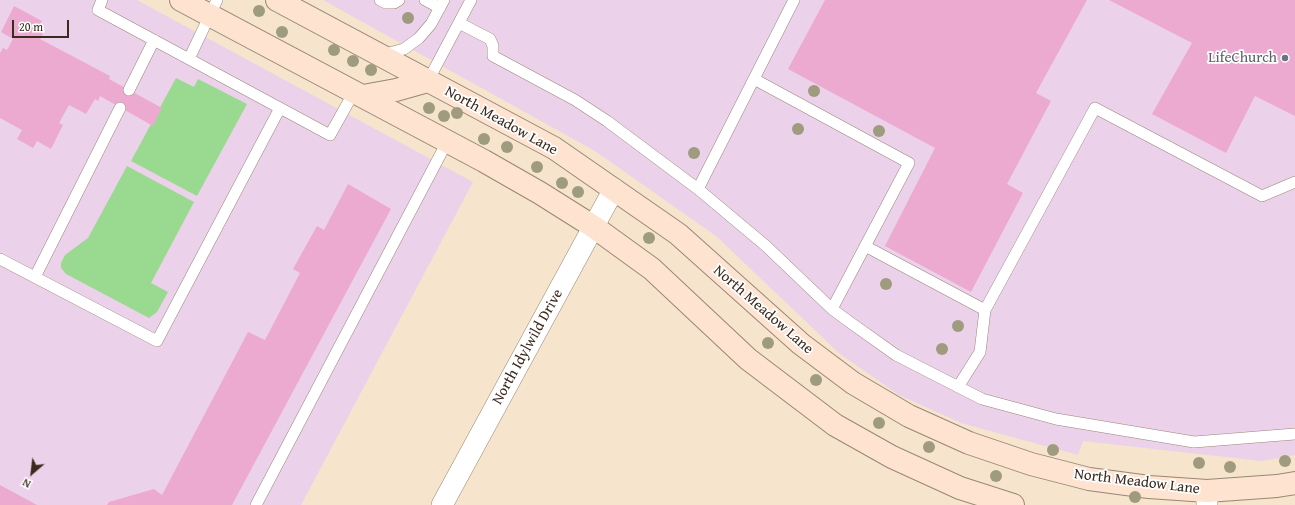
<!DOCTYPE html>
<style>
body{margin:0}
#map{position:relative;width:1295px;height:505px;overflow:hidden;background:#f6e4cd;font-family:"Gentium Book Plus",serif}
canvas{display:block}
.north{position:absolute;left:12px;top:453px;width:40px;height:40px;-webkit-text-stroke:3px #fff;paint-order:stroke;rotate:208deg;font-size:11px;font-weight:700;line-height:16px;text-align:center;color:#3b2a1e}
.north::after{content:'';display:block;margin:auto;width:14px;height:18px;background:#3b2a1e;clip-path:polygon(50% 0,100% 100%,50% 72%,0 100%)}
.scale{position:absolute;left:12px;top:20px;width:57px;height:18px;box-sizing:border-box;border:2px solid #3b2a1e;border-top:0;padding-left:5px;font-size:12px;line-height:14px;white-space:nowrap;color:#3b2a1e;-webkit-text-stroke:3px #fff;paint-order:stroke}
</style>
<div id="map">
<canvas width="1295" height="505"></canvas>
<div class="north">N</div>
<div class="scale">20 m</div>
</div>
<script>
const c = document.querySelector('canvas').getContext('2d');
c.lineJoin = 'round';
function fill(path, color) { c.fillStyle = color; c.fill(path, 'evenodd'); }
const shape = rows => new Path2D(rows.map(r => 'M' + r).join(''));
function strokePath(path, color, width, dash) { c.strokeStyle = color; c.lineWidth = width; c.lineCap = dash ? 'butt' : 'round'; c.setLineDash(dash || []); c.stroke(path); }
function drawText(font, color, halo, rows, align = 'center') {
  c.font = font + ' "Gentium Book Plus",serif'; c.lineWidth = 3.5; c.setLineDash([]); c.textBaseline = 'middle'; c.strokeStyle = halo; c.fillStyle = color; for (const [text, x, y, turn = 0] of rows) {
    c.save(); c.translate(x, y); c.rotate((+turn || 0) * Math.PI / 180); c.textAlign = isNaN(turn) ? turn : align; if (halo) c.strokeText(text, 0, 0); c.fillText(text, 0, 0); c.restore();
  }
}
fill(shape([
 [0,0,137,0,473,182,301,505,0,505],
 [323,0,1295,0,1295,455,1262,461,1083,441,1078,455,961,423,899,395,840,354,716,236,595,151]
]), '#ecd1ea');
fill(shape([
 [176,78,194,87,198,79,247,104,197,196,131,161],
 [127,166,194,202,151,283,168,292,157,312,149,318,66,274,61,268,61,263,65,255,88,238]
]), '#9ada90');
fill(shape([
 [825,0,1087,0,1036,93,1051,101,1007,184,1023,193,971,292,885,246,935,148,788,69],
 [1109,0,1295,0,1295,116,1255,96,1226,153,1152,114,1192,43],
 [14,6,42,21,37,30,43,34,40,39,110,76,109,79,162,108,153,126,100,96,98,101,95,99,86,114,69,105,59,123,63,125,51,149,37,141,33,148,17,139,22,130,0,118,0,53,3,48,7,50,13,39,1,32],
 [348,184,391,209,232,505,107,505,109,502,154,489,162,495,248,332,265,340,300,273,293,269,317,226,324,230],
 [0,485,37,505,0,505]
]), '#edaad1');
const lane = shape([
 [102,0,98,10,330,135,354,92],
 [380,0,386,3,394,3,399,0],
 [425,0,440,8],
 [459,23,490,39,493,46,493,56,575,100,607,121,698,189,766,246,832,309,851,323,896,355,982,399,1056,419,1194,442,1295,434],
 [382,55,404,49,419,38,431,24,444,0],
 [189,59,217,0],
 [754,79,909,163,832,309],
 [428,81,471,0],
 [129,90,154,40],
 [698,189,794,0],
 [865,246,985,310],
 [0,259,157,341,280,108],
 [35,277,120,108],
 [958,387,980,352,985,310,1095,108,1262,196,1295,182],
 [256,505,447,142]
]);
const street = shape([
 [442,505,614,189],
 [1207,505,1207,491]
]);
const secondary = shape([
 [181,0,484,161,540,193,594,227,652,269,748,359,835,425,892,457,960,488,1013,505],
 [277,0,554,148,678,234,801,344,853,383,909,416,969,443,1031,464,1089,479,1149,487,1207,491,1277,486,1295,483],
 [363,96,396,90,428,81]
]);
strokePath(lane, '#988776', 12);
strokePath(street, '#988776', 22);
strokePath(secondary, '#988776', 24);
strokePath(lane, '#fff', 11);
strokePath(street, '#fff', 21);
strokePath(secondary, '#fee3d1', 22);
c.fillStyle = '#9f9b7f';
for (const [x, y] of [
 [259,11],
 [408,18],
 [282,32],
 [334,50],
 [353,61],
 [371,70],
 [814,91],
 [429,108],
 [457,113],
 [444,116],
 [798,129],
 [879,131],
 [484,139],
 [507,147],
 [694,153],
 [537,167],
 [562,183],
 [578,192],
 [649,238],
 [886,284],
 [958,326],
 [768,343],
 [942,349],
 [816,380],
 [879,423],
 [929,447],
 [1053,450],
 [1285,461],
 [1199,463],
 [1230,467],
 [996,476],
 [1135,497]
]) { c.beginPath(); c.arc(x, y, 6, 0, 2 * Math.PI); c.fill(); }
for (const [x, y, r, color] of [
 [1285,58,4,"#6b7280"]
]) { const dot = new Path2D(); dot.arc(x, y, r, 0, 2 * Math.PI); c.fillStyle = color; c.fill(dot); strokePath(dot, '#fff', 1.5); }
drawText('15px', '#5b616d', '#fff', [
 ["LifeChurch",1277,58]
], 'right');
drawText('15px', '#3b2a1e', '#fff', [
 ["North Meadow Lane",501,121,29],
 ["North Meadow Lane",763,310,41],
 ["North Idylwild Drive",528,347,-61],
 ["North Meadow Lane",1137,482,7]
]);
</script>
